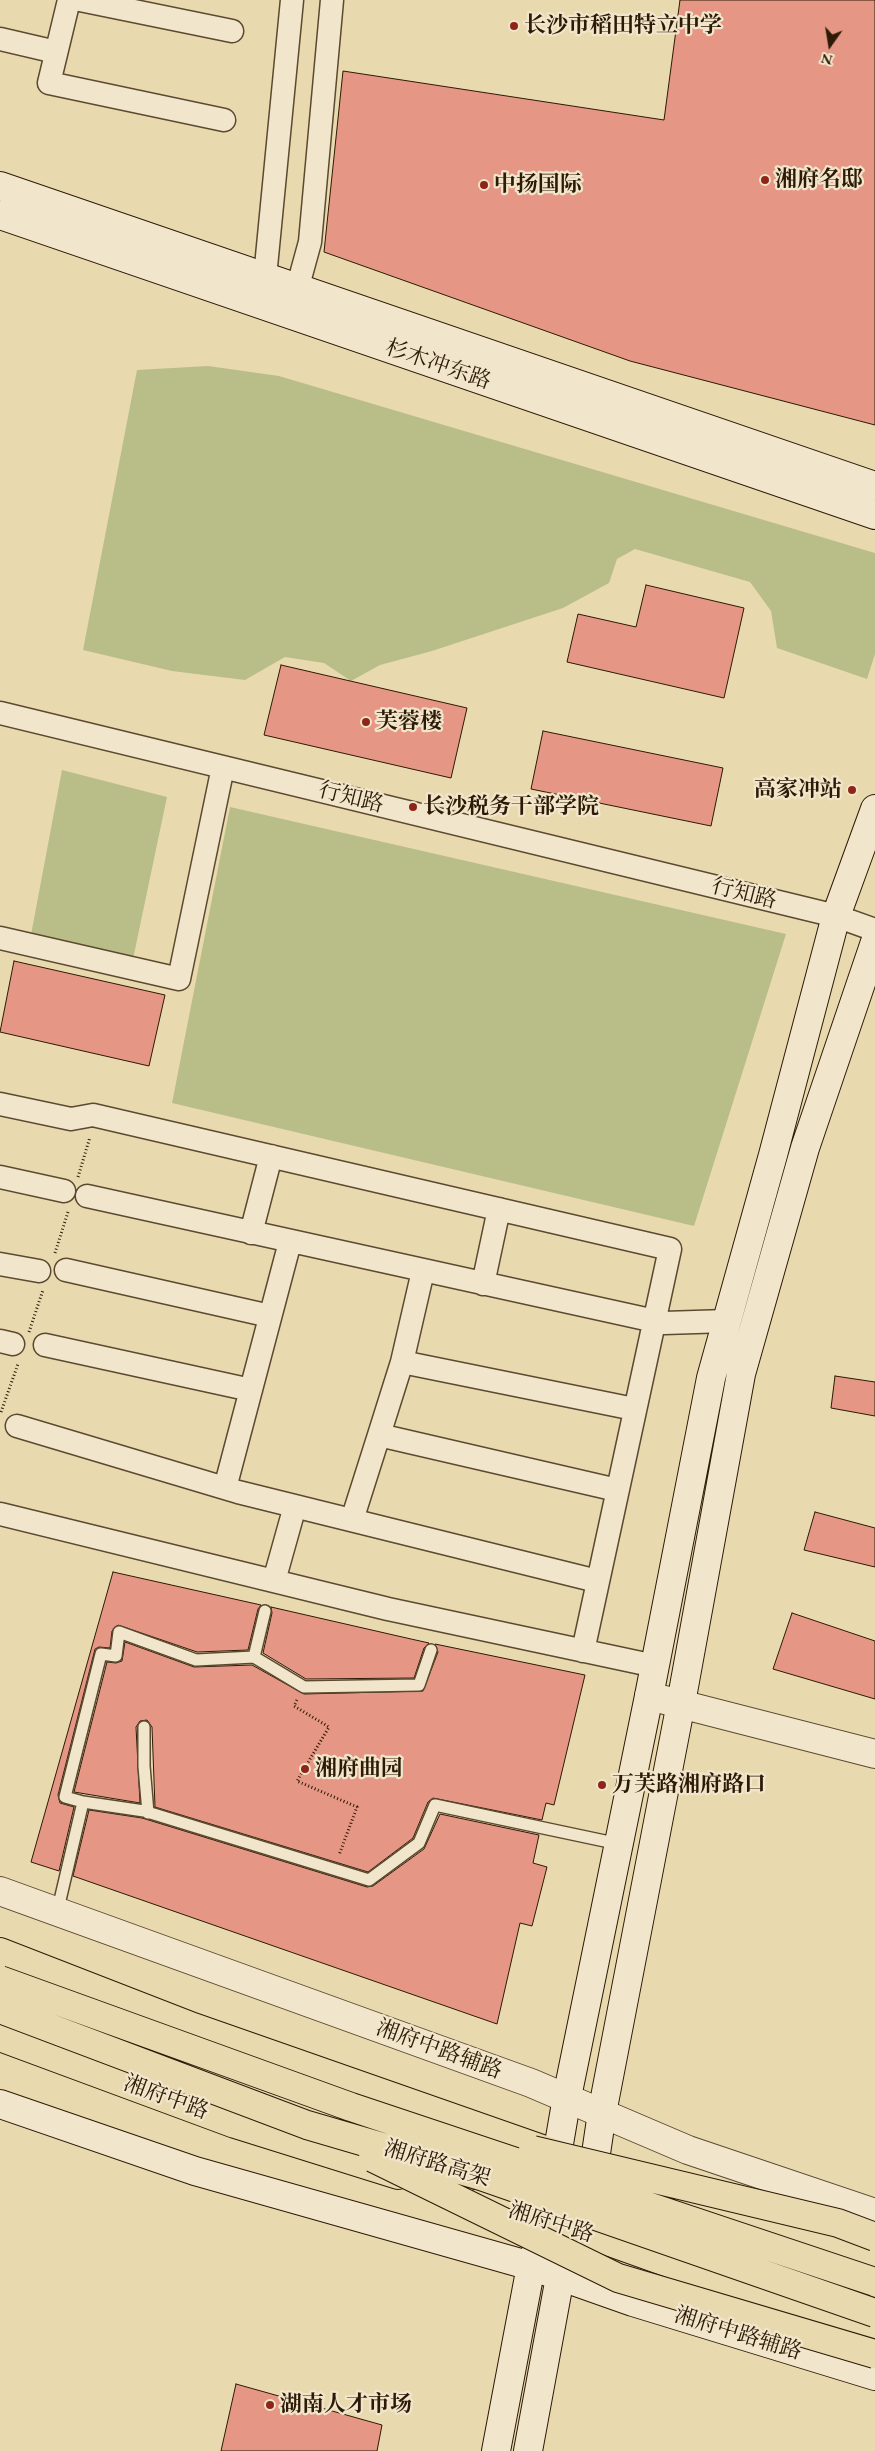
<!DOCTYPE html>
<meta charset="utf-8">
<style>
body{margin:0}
#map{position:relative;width:875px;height:2451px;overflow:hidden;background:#e9d9af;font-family:"EB Garamond",serif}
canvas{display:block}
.north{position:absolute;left:805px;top:20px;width:50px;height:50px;-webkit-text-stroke:4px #f1e6cb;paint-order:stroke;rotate:193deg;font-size:14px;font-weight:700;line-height:20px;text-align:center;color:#2c1a06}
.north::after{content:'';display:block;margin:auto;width:18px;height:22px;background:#2c1a06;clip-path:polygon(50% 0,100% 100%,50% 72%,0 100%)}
</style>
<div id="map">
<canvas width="875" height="2451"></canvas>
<div class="north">N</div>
</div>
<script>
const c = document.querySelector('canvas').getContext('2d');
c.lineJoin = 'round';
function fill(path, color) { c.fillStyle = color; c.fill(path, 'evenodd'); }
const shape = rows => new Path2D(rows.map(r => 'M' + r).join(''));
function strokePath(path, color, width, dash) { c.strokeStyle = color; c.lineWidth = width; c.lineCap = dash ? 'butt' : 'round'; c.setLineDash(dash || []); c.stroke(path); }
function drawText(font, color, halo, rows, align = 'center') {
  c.font = font + ' "EB Garamond","Noto Serif SC",serif'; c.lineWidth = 4.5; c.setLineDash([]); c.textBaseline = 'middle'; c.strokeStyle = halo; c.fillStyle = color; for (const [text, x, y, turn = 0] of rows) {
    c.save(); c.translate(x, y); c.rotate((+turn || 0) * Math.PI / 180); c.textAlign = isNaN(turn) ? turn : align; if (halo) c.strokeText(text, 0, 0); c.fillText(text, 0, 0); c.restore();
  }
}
fill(shape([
 [208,366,279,376,875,553,875,654,867,679,777,648,771,611,750,582,635,549,617,559,609,583,563,608,432,651,380,665,351,681,324,663,285,657,245,680,172,671,83,650,137,370],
 [62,770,167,797,129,978,27,956],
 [230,807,786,934,694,1226,172,1103]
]), '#b9be88');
const building = shape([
 [680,0,875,0,875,425,630,361,324,252,343,71,664,120,680,0],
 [646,585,744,608,724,698,567,662,578,614,636,627,646,585],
 [281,665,467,708,451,778,264,735,281,665],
 [543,731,723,768,711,826,531,789,543,731],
 [14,961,165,995,149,1066,0,1032,14,961],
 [835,1376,875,1382,875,1416,831,1408,835,1376],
 [815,1512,875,1528,875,1567,804,1550,815,1512],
 [113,1572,261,1605,258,1609,248,1650,197,1652,118,1625,112,1631,110,1648,99,1647,95,1649,58,1795,60,1803,74,1807,59,1871,31,1862,113,1572],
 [271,1607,411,1639,429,1643,424,1648,414,1678,306,1679,263,1653,272,1613,271,1607],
 [792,1613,875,1641,875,1699,773,1669,792,1613],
 [125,1642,194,1667,252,1665,304,1694,423,1691,438,1652,435,1644,585,1675,554,1805,546,1803,542,1820,433,1798,428,1802,413,1838,368,1872,155,1807,152,1727,147,1720,140,1721,136,1727,140,1803,74,1792,107,1662,116,1663,122,1661,125,1642],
 [89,1810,142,1818,367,1887,373,1886,424,1849,440,1814,539,1835,533,1863,547,1867,532,1926,520,1923,497,2024,73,1876,89,1810],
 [236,2384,382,2425,377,2451,221,2451,236,2384]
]);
fill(building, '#e69684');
strokePath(building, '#2c1a06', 1);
const service = shape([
 [254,1657,265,1611],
 [144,1727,144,1766,148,1813],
 [83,1802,65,1797,101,1654,116,1656,119,1632,196,1660,254,1657,304,1687,419,1685,431,1650],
 [57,1913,83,1802,144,1811,369,1880,419,1843,435,1805,619,1844]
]);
const minor = shape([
 [69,0,49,83,224,120],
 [80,0,232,31],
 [0,39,56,52],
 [260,292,265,277,292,0],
 [293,304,310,242,332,0],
 [0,713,836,916,875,930],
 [0,938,179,979,223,767],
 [0,1104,71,1119,93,1115,670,1249,583,1651],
 [0,1177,64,1191],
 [87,1196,664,1323,727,1321],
 [251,1233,271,1156],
 [0,1264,39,1271],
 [66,1270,270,1316],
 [483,1284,499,1209],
 [0,1341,13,1344],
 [45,1345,251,1390],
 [402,1362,634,1409],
 [17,1426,238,1492,597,1581],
 [379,1435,402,1362,423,1271],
 [225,1488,290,1242],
 [0,1514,388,1609,655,1666],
 [352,1520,379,1435,617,1490],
 [274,1581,295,1506]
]);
const tertiary = shape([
 [649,1696,875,1754],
 [0,1891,531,2083,688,2150,875,2213]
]);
const secondary = shape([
 [0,186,875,486],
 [0,215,875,515],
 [0,2104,195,2171,531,2266,633,2302,875,2376],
 [553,2179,567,2097,649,1696,711,1378,773,1155,836,916,875,809],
 [591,2187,602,2113,681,1703,741,1374,805,1148,875,942],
 [496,2451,531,2266,547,2219],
 [528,2451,560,2277,584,2234]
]);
const primary = shape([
 [0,1952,193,2027,556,2154],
 [0,2037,235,2124,398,2175],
 [481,2202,585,2233,725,2283,875,2332]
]);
strokePath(service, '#5b4a30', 14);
strokePath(minor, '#5b4a30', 25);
strokePath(tertiary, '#5b4a30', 30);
strokePath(secondary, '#2c1a06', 30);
strokePath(primary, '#2c1a06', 30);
strokePath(shape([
 [78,1177,90,1137],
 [55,1253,68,1212],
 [29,1332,43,1290],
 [1,1412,18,1364],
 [297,1700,294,1706,329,1727,297,1781,357,1807,339,1855]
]), '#2c1a06', 3, [1, 2.5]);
strokePath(service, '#f1e6cb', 11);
strokePath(minor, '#f1e6cb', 22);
strokePath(tertiary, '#f1e6cb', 28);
strokePath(secondary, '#f1e6cb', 28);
strokePath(primary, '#e9d9af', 28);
const trunkBridge = shape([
 [0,1980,351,2107,875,2282],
 [0,2009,307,2125,481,2176,875,2313],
 [533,2150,838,2223,875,2237],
 [373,2158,618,2278,875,2354]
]);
strokePath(trunkBridge, '#2c1a06', 30, []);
strokePath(trunkBridge, '#e9d9af', 28);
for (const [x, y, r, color] of [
 [514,26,5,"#8f2418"],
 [765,180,5,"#8f2418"],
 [484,185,5,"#8f2418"],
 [366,722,5,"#8f2418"],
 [852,790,5,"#8f2418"],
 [413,807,5,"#8f2418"],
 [305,1769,5,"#8f2418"],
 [602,1785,5,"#8f2418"],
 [270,2405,5,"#8f2418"]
]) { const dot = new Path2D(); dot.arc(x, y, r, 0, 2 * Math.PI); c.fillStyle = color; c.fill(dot); strokePath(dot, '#f1e6cb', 2); }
drawText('bold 22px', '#2c1a06', '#f1e6cb', [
 ["长沙市稻田特立中学",524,26],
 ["湘府名邸",775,180],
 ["中扬国际",494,185],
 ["芙蓉楼",376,722],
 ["高家冲站",842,790,"right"],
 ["长沙税务干部学院",423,807],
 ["湘府曲园",315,1769],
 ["万芙路湘府路口",612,1785],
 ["湖南人才市场",280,2405]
], 'left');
drawText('22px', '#2c1a06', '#f1e6cb', [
 ["杉木冲东路",438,365,19],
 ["行知路",351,798,14],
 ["行知路",744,894,14],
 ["湘府中路辅路",439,2050,20],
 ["湘府中路",166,2098,20],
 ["湘府路高架",437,2164,17],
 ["湘府中路",551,2223,17],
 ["湘府中路辅路",738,2334,17]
]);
</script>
